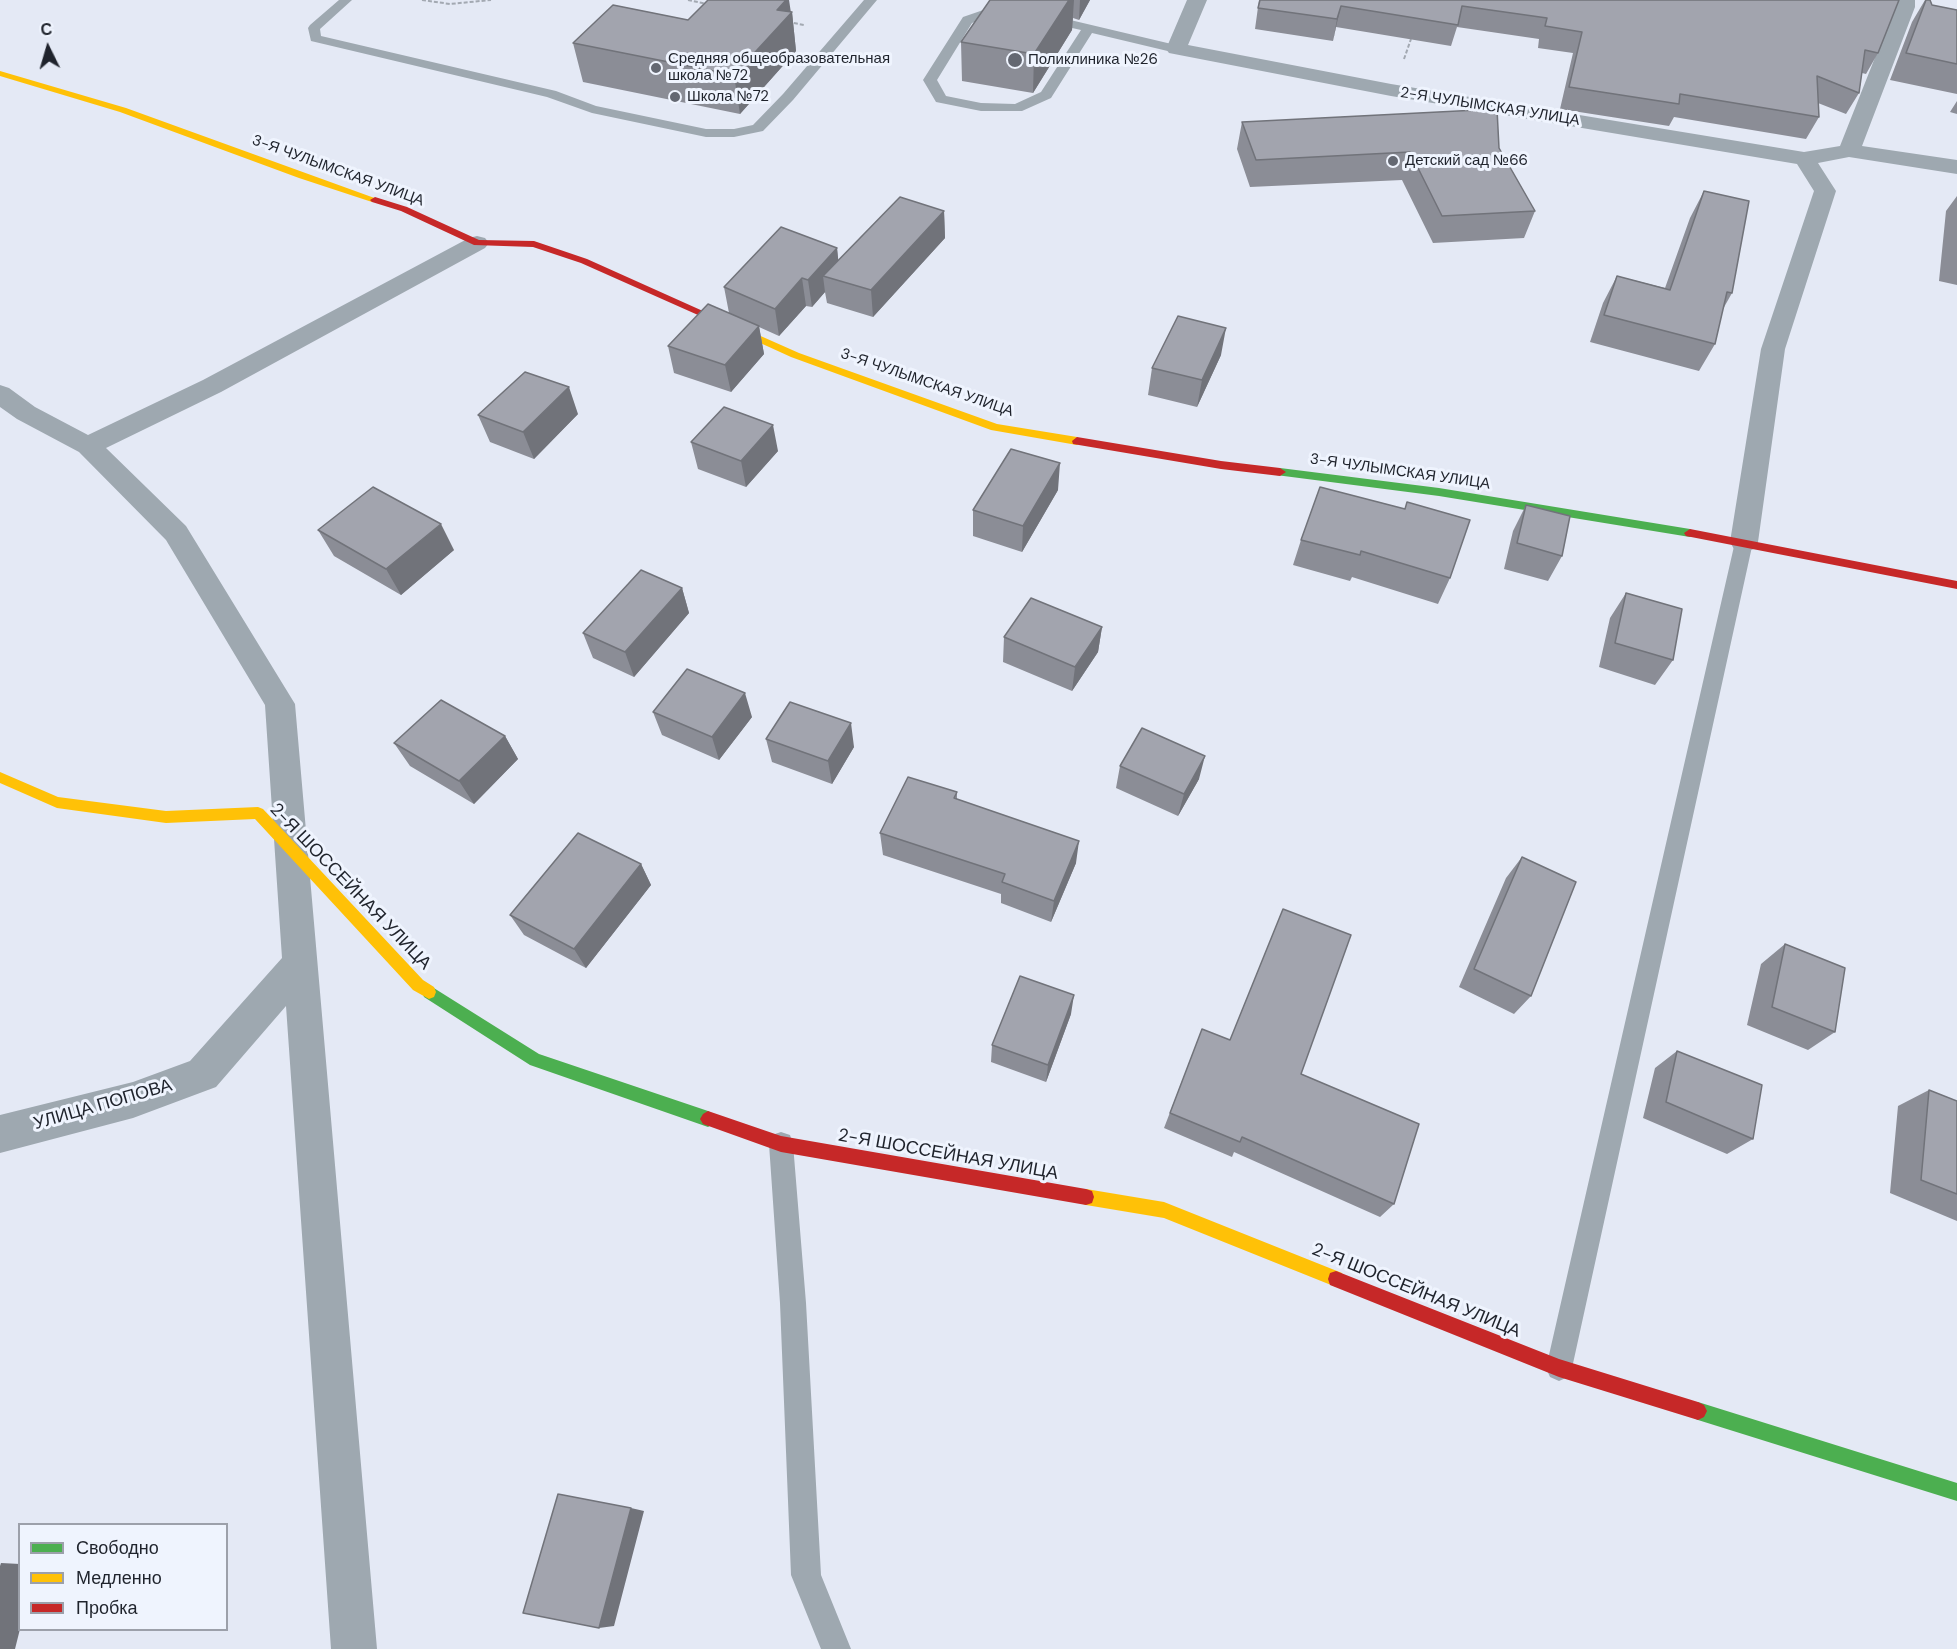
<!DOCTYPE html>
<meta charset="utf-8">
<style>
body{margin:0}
#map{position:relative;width:1957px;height:1649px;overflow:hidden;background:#e4e9f5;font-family:"DM Sans",sans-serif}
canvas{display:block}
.legend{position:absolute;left:18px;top:1523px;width:210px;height:108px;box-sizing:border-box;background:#eff4fe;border:2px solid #9ca0aa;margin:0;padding:8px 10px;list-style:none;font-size:18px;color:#1f232c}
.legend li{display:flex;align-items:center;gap:12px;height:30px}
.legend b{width:30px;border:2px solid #9ca0aa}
.north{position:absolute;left:18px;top:18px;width:60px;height:60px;-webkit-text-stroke:4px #eff4fe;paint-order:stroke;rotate:355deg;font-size:16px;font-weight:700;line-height:24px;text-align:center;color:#1f232c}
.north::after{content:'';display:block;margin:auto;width:21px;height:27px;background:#1f232c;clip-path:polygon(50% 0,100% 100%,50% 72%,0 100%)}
</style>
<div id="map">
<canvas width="1957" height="1649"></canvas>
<ul class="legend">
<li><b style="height:8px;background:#4caf50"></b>Свободно</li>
<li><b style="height:8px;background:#ffc107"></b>Медленно</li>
<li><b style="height:8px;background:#c62828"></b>Пробка</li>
</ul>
<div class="north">С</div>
</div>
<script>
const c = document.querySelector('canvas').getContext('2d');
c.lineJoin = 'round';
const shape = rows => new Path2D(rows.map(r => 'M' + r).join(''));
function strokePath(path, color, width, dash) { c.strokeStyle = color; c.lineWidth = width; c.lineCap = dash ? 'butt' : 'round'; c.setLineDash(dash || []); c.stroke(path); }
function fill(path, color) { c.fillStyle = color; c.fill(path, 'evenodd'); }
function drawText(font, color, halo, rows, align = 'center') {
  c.font = font + ' "DM Sans",sans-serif'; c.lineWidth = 6; c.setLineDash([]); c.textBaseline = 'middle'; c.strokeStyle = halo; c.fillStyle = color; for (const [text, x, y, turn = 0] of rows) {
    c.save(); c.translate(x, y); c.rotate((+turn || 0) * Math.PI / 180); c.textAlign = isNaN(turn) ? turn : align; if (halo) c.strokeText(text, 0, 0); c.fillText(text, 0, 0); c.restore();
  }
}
strokePath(shape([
 [422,0,450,4,491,0],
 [688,0,707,4],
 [788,22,804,25],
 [1404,59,1411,39]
]), '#a3a9b2', 2, [4, 2]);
fill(shape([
 [339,0,352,0,320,29,321,36,556,91,596,106,706,129,734,129,753,125,783,94,864,0,877,0,793,100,763,131,734,137,706,137,592,113,547,97,311,41,308,28,310,25,339,0],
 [992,7,1009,10,1011,13,1005,17,993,15,972,23,937,80,946,96,981,103,1015,104,1041,92,1081,30,1041,21,1039,18,1045,14,1180,46,1182,49,1176,53,1092,33,1051,98,1022,111,981,111,936,102,923,80,963,17,992,7],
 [1744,535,1750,537,1753,542,1572,1368,1568,1377,1559,1381,1550,1377,1546,1368,1735,542,1738,537,1744,535],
 [781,1132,790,1135,793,1144,806,1303,821,1575,851,1649,821,1649,791,1575,780,1303,769,1144,772,1135,781,1132]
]), '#9ea8b0');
fill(shape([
 [1187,0,1207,0,1188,45,1391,84,1804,152,1840,146,1895,7,1895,0,1915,0,1915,7,1862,146,1957,160,1957,174,1849,157,1818,163,1836,191,1785,349,1758,542,1754,549,1744,552,1734,549,1730,542,1761,349,1814,191,1797,164,1391,96,1169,53,1166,49,1187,0],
 [477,236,485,238,489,243,485,248,221,392,106,448,186,526,295,704,377,1649,331,1649,286,1006,216,1087,133,1118,0,1153,0,1115,133,1082,190,1061,282,958,265,705,166,540,79,452,17,419,0,407,0,385,9,388,35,407,88,435,203,380,469,238,477,236]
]), '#9ea8b0');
fill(shape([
 [1280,468,1439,488,1690,529,1696,533,1690,537,1439,496,1276,475,1276,469,1280,468],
 [429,985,539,1054,708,1111,713,1114,716,1119,713,1124,708,1127,530,1065,424,997,422,992,424,987,429,985],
 [1698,1402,1957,1483,1957,1501,1698,1420,1692,1417,1689,1411,1692,1405,1698,1402]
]), '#4caf50');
fill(shape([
 [0,71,126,108,380,200,372,202,299,178,120,112,0,76,0,71],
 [738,326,799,353,997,424,1077,437,1082,441,1077,445,991,430,791,357,734,331,733,329,738,326],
 [0,772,58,797,166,811,258,807,263,809,423,980,434,987,436,992,434,997,429,999,413,990,255,819,166,823,57,808,0,783,0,772],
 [1086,1189,1164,1202,1342,1273,1344,1279,1342,1285,1336,1287,1164,1218,1086,1205,1080,1203,1078,1197,1080,1191,1086,1189]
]), '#ffc107');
fill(shape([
 [375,197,407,207,479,240,534,241,587,259,743,329,742,331,734,331,581,263,533,247,474,245,401,211,372,202,370,200,375,197],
 [1077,437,1221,461,1280,468,1286,472,1280,476,1221,469,1073,444,1072,441,1077,437],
 [1690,529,1957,581,1957,589,1686,536,1684,533,1690,529],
 [708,1111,781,1136,1086,1189,1092,1191,1094,1197,1092,1203,1086,1205,781,1152,703,1124,700,1119,703,1114,708,1111],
 [1336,1271,1559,1359,1698,1402,1704,1405,1707,1411,1704,1417,1698,1420,1559,1377,1330,1285,1328,1279,1330,1273,1336,1271]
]), '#c62828');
fill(shape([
 [990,0,1090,0,1079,20,1073,18,1072,30,1033,93,962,81,961,42],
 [1259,0,1899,0,1878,53,1866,74,1862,73,1859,93,1846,114,1818,103,1819,117,1806,139,1674,117,1669,126,1560,109,1573,53,1538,48,1539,39,1457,27,1451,46,1336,27,1333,41,1255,29],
 [1925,0,1930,0,1932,5,1957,10,1957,94,1890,80,1912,22],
 [792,12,796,51,740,114,583,82,573,43,688,20],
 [1957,101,1957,114,1950,112],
 [1242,122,1499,148,1535,211,1524,238,1433,243,1402,180,1250,187,1237,149],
 [1704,191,1732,293,1723,309,1715,344,1699,371,1590,342,1603,303,1617,276,1665,288,1690,218],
 [1957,196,1957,285,1939,281,1946,211],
 [944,211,945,238,873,317,827,303,825,292,812,307,806,306,779,336,759,327,764,354,731,392,674,373,668,346,729,313,724,287,837,248,838,260],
 [1221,355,1197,407,1148,395,1152,368],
 [578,414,534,459,490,442,478,415],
 [691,442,778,451,746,487,698,469],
 [1320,487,1450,578,1438,604,1352,577,1350,581,1293,565,1301,540],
 [1058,490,1022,552,973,536,973,510],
 [1526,505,1562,556,1548,581,1504,569,1513,531],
 [318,530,454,550,401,595,334,556],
 [682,588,689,613,634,677,593,658,583,633],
 [1626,593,1673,660,1655,685,1599,667,1610,618],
 [1102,627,1098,652,1072,691,1003,662,1004,637],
 [653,712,752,717,719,760,662,735],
 [505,736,518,759,474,804,410,766,394,743],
 [766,739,854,747,832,784,772,762],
 [1120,766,1199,779,1178,816,1116,788],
 [957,792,957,799,1076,863,1051,922,1001,903,1001,894,883,855,880,833],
 [1522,857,1531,996,1514,1014,1459,987,1506,878],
 [641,864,651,885,586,968,524,935,510,915],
 [1283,909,1301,1074,1394,1204,1380,1217,1234,1152,1232,1157,1164,1128,1202,1029,1230,1040],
 [1785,944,1835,1032,1808,1050,1747,1025,1761,964],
 [1071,1014,1046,1082,991,1062,992,1045],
 [1677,1051,1753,1139,1727,1154,1643,1118,1655,1068],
 [1929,1090,1957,1101,1957,1221,1890,1193,1898,1106]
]), '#8b8d96');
fill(shape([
 [786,0,789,0,791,13,792,12,796,51,740,114,734,75,777,10],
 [1069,0,1074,0,1072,30,1033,93,1034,54],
 [1080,0,1090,0,1079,20],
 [1341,6,1336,27,1333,41,1337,19],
 [944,211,945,238,873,317,871,290],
 [837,248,840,276,823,276,825,292,812,307,808,280],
 [802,278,806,306,779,336,775,309],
 [759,326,764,354,731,392,725,365],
 [1226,328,1221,355,1197,407,1202,380],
 [569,387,578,414,534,459,523,432],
 [773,425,778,451,746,487,741,461],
 [1060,463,1058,490,1022,552,1023,526],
 [441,524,454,550,401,595,386,569],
 [682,588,689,613,634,677,625,652],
 [1102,627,1098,652,1072,691,1075,667],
 [745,693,752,717,719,760,712,737],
 [851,723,854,747,832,784,828,761],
 [505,736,518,759,474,804,459,781],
 [1205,756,1199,779,1178,816,1184,794],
 [1079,841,1076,863,1051,922,1054,901],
 [641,864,651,885,586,968,574,949],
 [1074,995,1071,1014,1046,1082,1048,1065],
 [631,1508,644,1511,614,1626,599,1628],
 [1,1563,20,1564,20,1629,15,1649,0,1649,0,1566]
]), '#71737a');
const building = shape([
 [708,0,786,0,777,10,792,12,734,75,573,43,613,5,688,20,708,0],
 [990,0,1069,0,1034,54,961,42,990,0],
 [1260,0,1899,0,1878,53,1865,50,1859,93,1817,76,1819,117,1680,94,1679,104,1569,87,1582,32,1545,26,1547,18,1462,6,1458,25,1341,6,1337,19,1258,8,1260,0],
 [1926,0,1930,0,1932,5,1957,10,1957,64,1906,53,1926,0],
 [1497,109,1499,148,1535,211,1442,216,1410,152,1256,160,1242,122,1497,109],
 [1704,191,1749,201,1732,293,1727,292,1715,344,1604,315,1617,276,1670,290,1704,191],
 [900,197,944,211,871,290,823,276,900,197],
 [781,227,837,248,808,280,802,278,775,309,724,287,781,227],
 [708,304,759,326,725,365,668,346,708,304],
 [1178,316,1226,328,1202,380,1152,368,1178,316],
 [525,372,569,387,523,432,478,415,525,372],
 [724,407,773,425,741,461,691,442,724,407],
 [1011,449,1060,463,1023,526,973,510,1011,449],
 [373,487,441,524,386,569,318,530,373,487],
 [1320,487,1405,509,1407,502,1470,520,1450,578,1361,551,1360,555,1301,540,1320,487],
 [1526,505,1570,516,1562,556,1517,543,1526,505],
 [641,570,682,588,625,652,583,633,641,570],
 [1626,593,1682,609,1673,660,1615,643,1626,593],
 [1031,598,1102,627,1075,667,1004,637,1031,598],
 [687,669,745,693,712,737,653,712,687,669],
 [441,700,505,736,459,781,394,743,441,700],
 [790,702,851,723,828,761,766,739,790,702],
 [1142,728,1205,756,1184,794,1120,766,1142,728],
 [908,777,957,792,954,798,1079,841,1054,901,1002,882,1005,874,880,833,908,777],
 [578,833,641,864,574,949,510,915,578,833],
 [1522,857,1576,882,1531,996,1474,969,1522,857],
 [1283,909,1351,935,1301,1074,1419,1124,1394,1204,1242,1137,1240,1142,1170,1113,1202,1029,1230,1040,1283,909],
 [1785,944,1845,968,1835,1032,1772,1007,1785,944],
 [1020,976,1074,995,1048,1065,992,1045,1020,976],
 [1677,1051,1762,1085,1753,1139,1666,1102,1677,1051],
 [1929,1090,1957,1101,1957,1194,1921,1180,1929,1090],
 [558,1494,631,1508,599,1628,523,1613,558,1494]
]);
fill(building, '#a2a4ae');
strokePath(building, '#71737a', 1.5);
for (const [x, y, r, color] of [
 [1015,60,8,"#646872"],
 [656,68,6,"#646872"],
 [675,97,6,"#646872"],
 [1393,161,6,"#646872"]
]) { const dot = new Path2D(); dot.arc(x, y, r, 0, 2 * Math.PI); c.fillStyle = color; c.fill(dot); strokePath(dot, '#eff4fe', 2); }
drawText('15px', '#1f232c', '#eff4fe', [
 ["Средняя общеобразовательная",668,59],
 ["школа №72",668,76],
 ["Поликлиника №26",1028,60],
 ["Школа №72",687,97],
 ["Детский сад №66",1405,161]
], 'left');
drawText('15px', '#1f232c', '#eff4fe', [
 ["2-Я ЧУЛЫМСКАЯ УЛИЦА",1490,107,9],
 ["3-Я ЧУЛЫМСКАЯ УЛИЦА",338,171,20],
 ["3-Я ЧУЛЫМСКАЯ УЛИЦА",927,383,19],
 ["3-Я ЧУЛЫМСКАЯ УЛИЦА",1400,472,8]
]);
drawText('18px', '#1f232c', '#eff4fe', [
 ["2-Я ШОССЕЙНАЯ УЛИЦА",350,887,46],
 ["УЛИЦА ПОПОВА",103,1105,-16],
 ["2-Я ШОССЕЙНАЯ УЛИЦА",948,1155,10],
 ["2-Я ШОССЕЙНАЯ УЛИЦА",1416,1291,22]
]);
</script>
